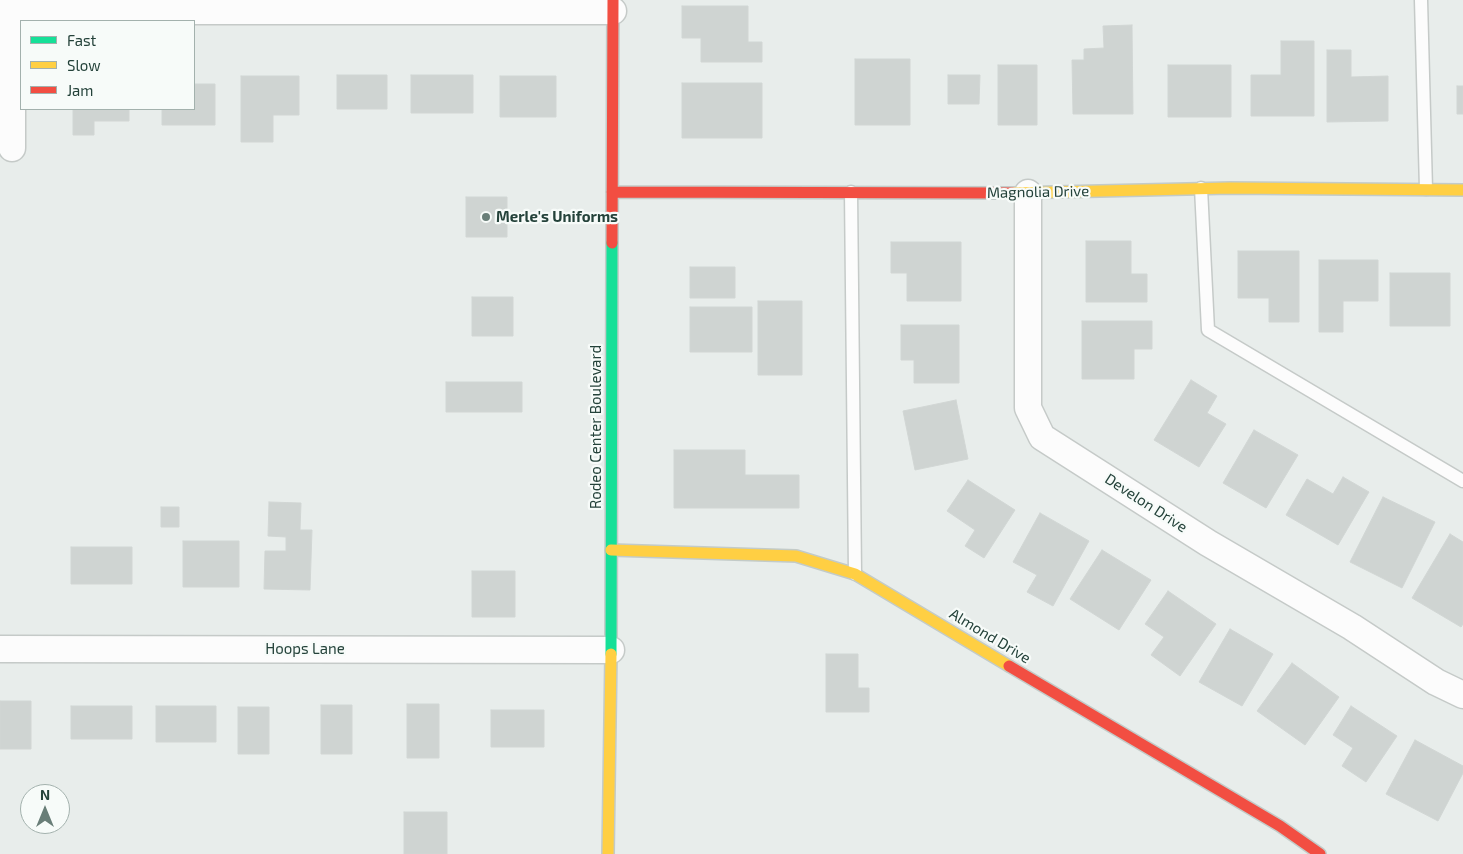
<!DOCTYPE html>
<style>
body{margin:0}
#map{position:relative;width:1463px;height:854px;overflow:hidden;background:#e8edeb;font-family:"Exo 2",sans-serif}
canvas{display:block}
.legend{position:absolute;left:20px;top:20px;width:175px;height:90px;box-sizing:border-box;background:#f7fbf9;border:1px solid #a3b1ad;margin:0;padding:6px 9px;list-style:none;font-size:15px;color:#24423a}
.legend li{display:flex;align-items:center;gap:10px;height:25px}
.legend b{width:25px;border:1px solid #a3b1ad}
.north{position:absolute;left:20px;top:784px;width:50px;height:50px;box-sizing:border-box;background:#f7fbf9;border:1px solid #a3b1ad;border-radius:50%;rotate:0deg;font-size:14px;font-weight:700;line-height:20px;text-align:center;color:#24423a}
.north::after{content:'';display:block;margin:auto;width:18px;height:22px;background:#697e78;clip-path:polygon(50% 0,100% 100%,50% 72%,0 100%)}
</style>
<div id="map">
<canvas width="1463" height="854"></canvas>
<ul class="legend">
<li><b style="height:6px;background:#16e098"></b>Fast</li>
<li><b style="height:6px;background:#ffcf43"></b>Slow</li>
<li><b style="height:6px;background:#f24e42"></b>Jam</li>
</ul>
<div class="north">N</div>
</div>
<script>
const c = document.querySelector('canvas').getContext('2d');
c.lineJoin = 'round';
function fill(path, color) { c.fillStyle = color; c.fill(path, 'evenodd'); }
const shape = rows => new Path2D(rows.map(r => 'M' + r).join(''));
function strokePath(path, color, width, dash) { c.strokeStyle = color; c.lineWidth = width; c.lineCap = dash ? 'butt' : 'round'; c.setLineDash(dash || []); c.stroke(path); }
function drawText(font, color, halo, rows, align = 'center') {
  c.font = font + ' "Exo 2",sans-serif'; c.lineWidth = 4.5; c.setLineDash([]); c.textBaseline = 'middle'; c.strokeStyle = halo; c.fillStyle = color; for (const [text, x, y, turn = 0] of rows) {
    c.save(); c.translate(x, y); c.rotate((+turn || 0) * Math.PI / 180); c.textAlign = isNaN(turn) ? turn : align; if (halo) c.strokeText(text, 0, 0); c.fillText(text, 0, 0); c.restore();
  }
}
const building = shape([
 [682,6,748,6,748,42,762,42,762,62,701,62,701,38,682,38,682,6],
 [1132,25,1133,114,1073,114,1072,60,1084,60,1084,49,1104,48,1103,26,1132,25],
 [1281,41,1314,41,1314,116,1251,116,1251,75,1281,75,1281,41],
 [1327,50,1351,50,1351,77,1388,76,1388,121,1327,122,1327,50],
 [855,59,910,59,910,125,855,125,855,59],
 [998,65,1037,65,1037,125,998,125,998,65],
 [1168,65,1231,65,1231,117,1168,117,1168,65],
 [337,75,387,75,387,109,337,109,337,75],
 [411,75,473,75,473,113,411,113,411,75],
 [948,75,980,75,979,104,948,104,948,75],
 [241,76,299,76,299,115,273,115,273,142,241,142,241,76],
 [500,76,556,76,556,117,500,117,500,76],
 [682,83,762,83,762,138,682,138,682,83],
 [194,84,215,84,215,125,162,125,162,109,194,109,194,84],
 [1457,86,1463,86,1463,114,1457,114,1457,86],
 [73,109,129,109,129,121,94,121,94,135,73,135,73,109],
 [466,197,507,197,507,237,466,237,466,197],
 [1086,241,1131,241,1131,274,1147,274,1147,302,1086,302,1086,241],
 [891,242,961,242,961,301,907,301,907,273,891,273,891,242],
 [1238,251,1299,251,1299,322,1269,322,1269,298,1238,298,1238,251],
 [1319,260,1378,260,1378,301,1343,301,1343,332,1319,332,1319,260],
 [690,267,735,267,735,298,690,298,690,267],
 [1390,273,1450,273,1450,326,1390,326,1390,273],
 [472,297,513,297,513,336,472,336,472,297],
 [758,301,802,301,802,375,758,375,758,301],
 [690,307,752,307,752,352,690,352,690,307],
 [1082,321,1152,321,1152,349,1134,349,1134,379,1082,379,1082,321],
 [901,325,959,325,959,383,914,383,914,360,901,360,901,325],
 [1191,380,1217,396,1207,413,1226,424,1199,467,1154,440,1191,380],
 [446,382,522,382,522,412,446,412,446,382],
 [956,400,968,459,915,470,903,411,956,400],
 [1254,430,1298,455,1266,508,1223,483,1254,430],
 [674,450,745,450,745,475,799,475,799,508,674,508,674,450],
 [1343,477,1369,492,1338,545,1286,515,1307,479,1333,494,1343,477],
 [968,480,1015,510,984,558,965,546,975,530,947,511,968,480],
 [1383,497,1435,522,1402,588,1350,562,1383,497],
 [269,502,301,503,300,530,312,530,310,590,264,589,265,551,286,551,286,537,268,536,269,502],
 [161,507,179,507,179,527,161,527,161,507],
 [1040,513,1089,541,1053,606,1027,592,1037,575,1013,562,1040,513],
 [1450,534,1463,542,1463,624,1461,627,1412,598,1450,534],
 [183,541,239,541,239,587,183,587,183,541],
 [71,547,132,547,132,584,71,584,71,547],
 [1102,550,1151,580,1119,630,1070,599,1102,550],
 [472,571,515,571,515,617,472,617,472,571],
 [1168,591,1216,624,1180,676,1151,655,1164,637,1145,624,1168,591],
 [1230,629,1273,654,1242,706,1199,682,1230,629],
 [826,654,858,654,858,688,869,688,869,712,826,712,826,654],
 [1292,663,1339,697,1305,745,1257,711,1292,663],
 [0,701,31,701,31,749,0,749,0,701],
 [407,704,439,704,439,758,407,758,407,704],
 [321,705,352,705,352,754,321,754,321,705],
 [71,706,132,706,132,739,71,739,71,706],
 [156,706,216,706,216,742,156,742,156,706],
 [1351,706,1397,736,1366,782,1342,766,1353,748,1333,735,1351,706],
 [238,707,269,707,269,754,238,754,238,707],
 [491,710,544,710,544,747,491,747,491,710],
 [1415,740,1463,766,1463,773,1438,821,1386,794,1415,740],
 [404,812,447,812,447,854,404,854,404,812]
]);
fill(building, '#cfd4d2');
strokePath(building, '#d1d6d4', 1);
const lane = shape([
 [1421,0,1426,189],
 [1201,188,1208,330,1463,481],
 [851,192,855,574]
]);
const street = shape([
 [12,11,613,11],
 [12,148,12,0],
 [1028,193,1028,408,1042,437,1208,543,1352,627,1436,682,1463,695],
 [0,649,611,650]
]);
const fast = shape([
 [611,654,612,243]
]);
const slow = shape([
 [1013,193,1230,188,1463,190],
 [611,550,796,556,855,574,1009,666],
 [608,854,611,654]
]);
const jam = shape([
 [612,192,1013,193],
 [612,243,613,0],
 [1009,666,1280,826,1320,854]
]);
strokePath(lane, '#c5cac8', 15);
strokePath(street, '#c5cac8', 29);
strokePath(fast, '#c3cbc8', 14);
strokePath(slow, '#c3cbc8', 14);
strokePath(jam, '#c3cbc8', 14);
strokePath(lane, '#fcfcfc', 12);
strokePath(street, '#fcfcfc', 26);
strokePath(fast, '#16e098', 11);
strokePath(slow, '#ffcf43', 11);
strokePath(jam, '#f24e42', 11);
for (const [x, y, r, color] of [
 [486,217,5,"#697e78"]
]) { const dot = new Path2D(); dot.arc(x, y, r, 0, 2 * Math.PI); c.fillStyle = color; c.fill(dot); strokePath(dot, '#f7fbf9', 2); }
drawText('15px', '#24423a', '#f7fbf9', [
 ["Magnolia Drive",1038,192,-1],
 ["Rodeo Center Boulevard",596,427,-90],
 ["Develon Drive",1146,503,33],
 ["Almond Drive",990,636,31],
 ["Hoops Lane",305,649]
]);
drawText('bold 15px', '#24423a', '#f7fbf9', [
 ["Merle's Uniforms",496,217]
], 'left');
</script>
